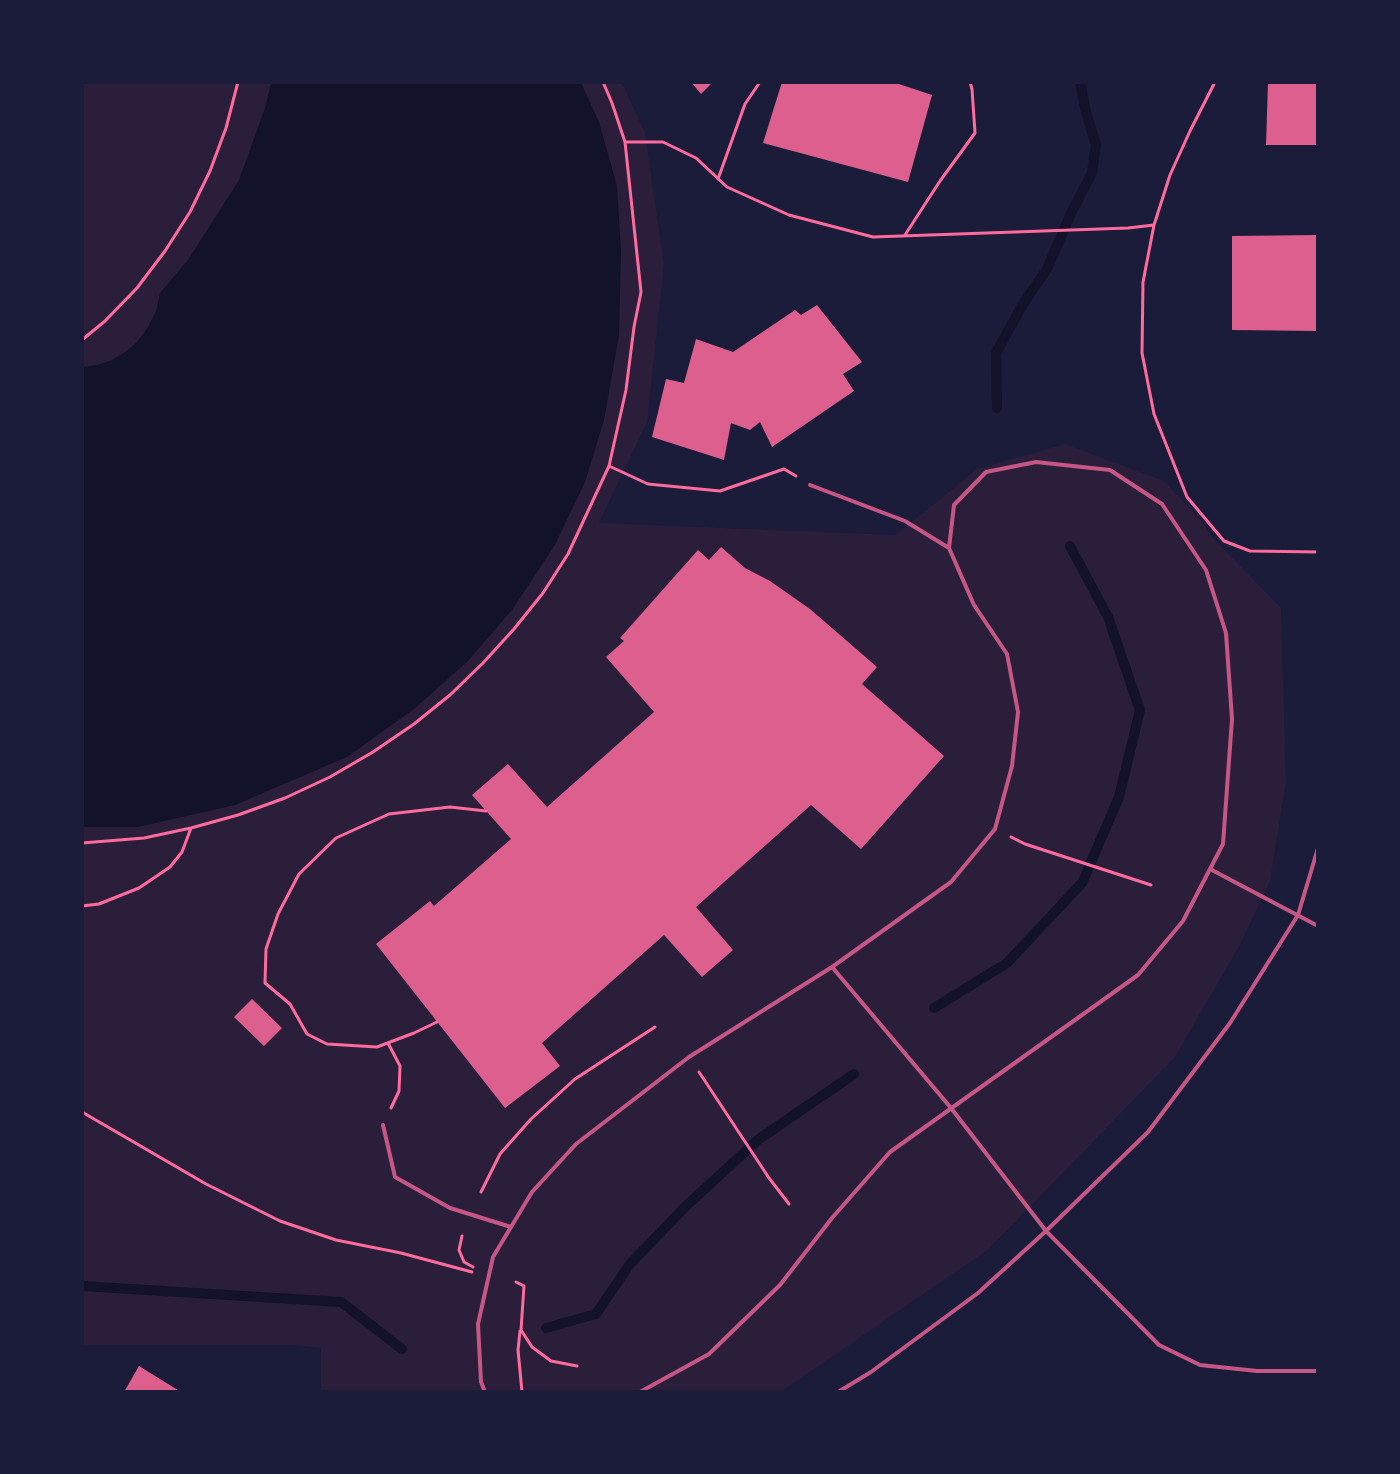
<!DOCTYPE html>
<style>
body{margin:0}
#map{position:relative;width:1400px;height:1474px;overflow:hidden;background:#1b1b3a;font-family:Figtree,sans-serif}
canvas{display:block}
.frame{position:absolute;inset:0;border:84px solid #1b1b3a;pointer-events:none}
</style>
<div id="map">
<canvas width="1400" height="1474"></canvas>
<div class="frame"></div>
</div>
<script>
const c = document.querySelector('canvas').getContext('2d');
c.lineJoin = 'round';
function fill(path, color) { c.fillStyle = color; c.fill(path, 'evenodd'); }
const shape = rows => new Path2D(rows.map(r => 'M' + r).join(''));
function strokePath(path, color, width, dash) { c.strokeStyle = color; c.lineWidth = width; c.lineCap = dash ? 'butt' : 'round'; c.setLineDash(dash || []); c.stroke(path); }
fill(shape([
 [83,83,622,83,645,133,664,265,647,422,599,523,896,535,977,469,1065,444,1164,481,1200,519,1212,537,1281,608,1286,783,1270,881,1241,943,1175,1057,989,1249,782,1391,321,1391,321,1348,293,1345,83,1345]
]), '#2a1e3b');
fill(shape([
 [271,83,581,83,599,122,617,186,621,250,619,335,604,420,585,482,555,545,512,610,467,662,414,709,347,757,235,805,138,827,83,827,83,367,97,365,112,360,125,352,137,342,148,327,156,311,160,293,188,260,239,180,265,108]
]), '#12122b');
strokePath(shape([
 [997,408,996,353,1023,304,1047,269,1072,211,1092,173,1096,145,1086,112,1080,82],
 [934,1008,1007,963,1082,883,1119,797,1140,710,1108,617,1070,546],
 [82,1286,341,1302,402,1349],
 [546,1328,596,1314,630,1264,686,1206,759,1139,854,1074]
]), '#12122b', 10);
fill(shape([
 [691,82,713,82,701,94],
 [782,82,893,82,932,95,908,182,763,143],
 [1268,82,1318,82,1318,145,1266,145],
 [1318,235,1318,331,1232,330,1232,236],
 [817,305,862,362,843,374,854,391,772,447,760,422,750,430,731,423,724,460,652,437,666,379,684,383,696,339,733,352,795,310,801,315],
 [721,547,745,568,770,581,810,609,877,667,862,684,944,756,861,849,811,805,696,907,733,950,702,977,664,935,542,1043,560,1066,505,1108,376,944,430,901,434,906,511,839,472,795,508,764,547,807,654,712,606,657,624,641,620,638,698,550,709,560],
 [252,999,282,1028,264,1046,234,1017],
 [139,1366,181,1392,124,1392]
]), '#dd5f8e');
strokePath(shape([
 [1215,82,1190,131,1170,175,1154,225,1143,282,1142,353,1154,414,1187,497,1224,541,1250,551,1318,552],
 [625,142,663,142,696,158,727,187,789,215,873,237,1128,228,1154,225],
 [718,179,745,104,760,82],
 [905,235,940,181,975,133,972,89,970,82],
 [82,340,105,321,137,288,165,251,190,212,210,171,226,128,238,82],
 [609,466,648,484,720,491,784,469,796,476],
 [1011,837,1025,844,1151,885],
 [82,843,144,838,191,828,238,815,285,798,330,777,373,752,414,724,450,695,483,663,514,629,543,593,568,554,609,466,626,390,634,327,641,292,625,142,612,103,603,82],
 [82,906,99,904,139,888,170,867,182,852,191,828],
 [437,1022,414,1033,377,1047,327,1044,307,1034,290,1004,265,983,266,949,278,914,299,874,336,838,389,814,450,807,486,811],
 [388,1043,400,1066,399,1091,391,1108],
 [699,1072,769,1178,789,1204],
 [82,1112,206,1184,280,1221,336,1240,401,1253,472,1272],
 [481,1192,500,1154,531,1119,575,1079,655,1027],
 [462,1236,459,1250,464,1262,473,1267],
 [516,1282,524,1286,521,1330,532,1347,551,1361,577,1366],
 [520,1331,518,1350,522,1392]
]), '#ff6b9d', 3);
strokePath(shape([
 [810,485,905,521,949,548],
 [1210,869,1318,926],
 [832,967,951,1108,1046,1231,1159,1345,1200,1365,1257,1371,1318,1371],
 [383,1125,395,1177,450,1208,511,1227],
 [485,1392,481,1382,478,1324,493,1257,532,1192,576,1144,689,1057,832,967,951,882,995,829,1012,766,1018,712,1007,654,974,605,949,548,954,505,986,472,1036,462,1110,470,1162,504,1206,570,1226,633,1232,719,1223,844,1183,921,1138,975,890,1152,832,1218,780,1285,709,1354,640,1392],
 [838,1392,871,1372,978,1293,1046,1231,1148,1132,1230,1023,1298,915,1318,848]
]), '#c65784', 4);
</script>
